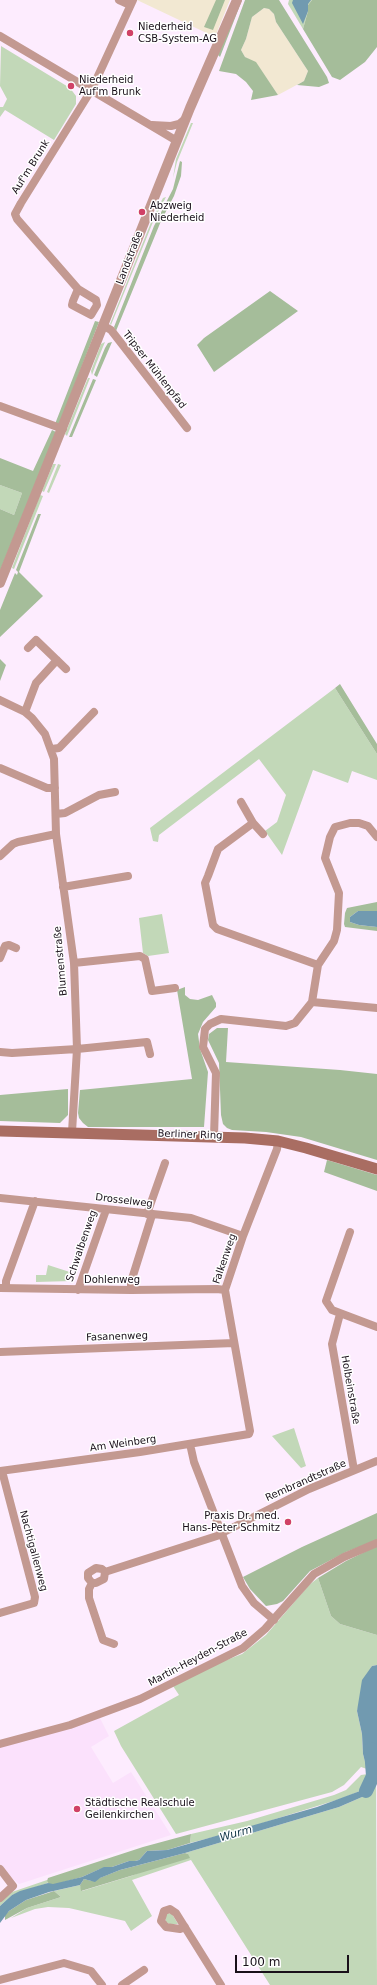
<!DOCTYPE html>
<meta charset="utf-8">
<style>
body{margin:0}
#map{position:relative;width:377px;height:1985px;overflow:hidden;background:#fdecfe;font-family:"DejaVu Sans",sans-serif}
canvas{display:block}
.scale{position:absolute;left:235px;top:1955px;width:114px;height:18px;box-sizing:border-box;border:2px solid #19101a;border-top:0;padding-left:5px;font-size:12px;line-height:14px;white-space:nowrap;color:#19101a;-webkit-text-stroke:3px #fff;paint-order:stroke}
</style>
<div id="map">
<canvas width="377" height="1985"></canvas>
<div class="scale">100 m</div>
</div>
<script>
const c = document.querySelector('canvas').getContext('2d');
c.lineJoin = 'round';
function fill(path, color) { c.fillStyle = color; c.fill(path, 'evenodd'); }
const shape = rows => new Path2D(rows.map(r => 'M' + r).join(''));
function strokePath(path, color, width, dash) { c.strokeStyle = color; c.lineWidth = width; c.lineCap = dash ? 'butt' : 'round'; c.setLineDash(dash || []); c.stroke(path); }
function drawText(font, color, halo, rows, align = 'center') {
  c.font = font + ' "DejaVu Sans",sans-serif'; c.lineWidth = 3; c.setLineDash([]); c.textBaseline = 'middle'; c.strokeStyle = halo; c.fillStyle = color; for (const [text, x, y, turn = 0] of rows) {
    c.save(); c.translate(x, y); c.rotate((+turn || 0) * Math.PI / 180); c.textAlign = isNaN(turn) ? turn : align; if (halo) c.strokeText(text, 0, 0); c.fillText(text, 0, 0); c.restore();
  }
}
fill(shape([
 [137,0,230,0,215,37],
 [264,8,269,9,274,14,276,22,308,71,304,81,278,95,256,63,245,57,241,50,246,39,252,17]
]), '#f2e8d2');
fill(shape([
 [100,1718,109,1736,91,1747,113,1783,131,1772,171,1835,19,1884,9,1876,0,1864,0,1747]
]), '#fbe1fc');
fill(shape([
 [289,0,312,0,308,5,308,11,303,29,288,4],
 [1,46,70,88,76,96,76,104,54,140,5,110,0,117,0,107,3,107,7,99,0,86],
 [191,123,193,123,177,162,173,178,176,159],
 [166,197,153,222,111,325,110,324,154,215,163,198],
 [105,342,96,364,92,375,91,371,101,344],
 [88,378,90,378,67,436,65,434],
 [53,464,56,464,44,492,42,491],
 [58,464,61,465,49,493,47,492],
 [0,485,22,493,14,515,0,509],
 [40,495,43,496,14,569,12,568,15,560],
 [335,688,377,754,377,780,352,771,348,783,313,770,282,855,265,831,277,822,286,795,259,759,159,835,158,842,153,841,150,828],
 [162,914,169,953,148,956,143,953,139,918],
 [48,1265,76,1274,72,1281,36,1282,36,1275,46,1275],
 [294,1428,306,1466,301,1468,272,1436],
 [318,1578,331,1616,340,1624,377,1635,377,1665,372,1666,357,1711,362,1734,363,1754,367,1769,361,1767,344,1785,332,1792,176,1834,121,1746,114,1731,179,1695,173,1686,224,1661,242,1654,266,1635,309,1585],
 [376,1773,377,1985,270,1985,191,1860,132,1880,152,1916,131,1931,125,1921,69,1908,48,1907,35,1909,11,1918,27,1908,61,1897,54,1891,80,1885,82,1891,131,1876,188,1854,185,1853,339,1807,369,1794,376,1779],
 [368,1774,365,1786,360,1791,343,1798,237,1831,190,1843,191,1834,247,1821,334,1795,346,1790,361,1775],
 [47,1880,48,1883,12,1895,0,1906,0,1902,12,1892],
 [168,1913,172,1914,178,1924,170,1924,166,1922,165,1916]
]), '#c2d8b8');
fill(shape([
 [216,0,225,0,213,30,204,27],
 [240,0,242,0,220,57,218,55],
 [245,0,279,0,327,77,329,83,319,87,297,85,304,81,308,71,276,22,274,14,269,9,264,8,252,17,246,39,241,50,245,57,256,62,278,95,251,100,253,91,246,82,236,74,219,71],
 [312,0,377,0,377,47,365,62,340,80,332,77,303,29,308,11,308,5],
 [180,161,182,162,181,176,174,196,161,221,116,331,114,327,154,226,173,189],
 [270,291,298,311,214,372,197,345,204,338],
 [95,321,99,322,59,425,55,424],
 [112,342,97,377,94,375,105,348,108,343],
 [93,379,96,380,72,437,69,437],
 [52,430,56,432,0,571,0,509,14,515,22,493,0,485,0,458,33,471],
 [38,514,41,514,19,572,43,596,0,637,0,610,15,573,17,575,18,572,16,570],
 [0,659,6,665,0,681],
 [340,684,377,744,377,754,335,688],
 [377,902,377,911,358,911,350,917,350,922,359,925,377,927,377,931,345,927,344,924,345,913,347,908],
 [185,987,185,995,190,999,198,1000,212,995,216,1003,216,1007,203,1022,198,1034,200,1049,208,1072,204,1127,88,1127,83,1123,79,1118,78,1113,80,1090,192,1079,177,990],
 [217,1028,228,1028,226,1062,340,1070,377,1074,377,1160,301,1137,266,1132,232,1130,227,1128,223,1124,221,1115,219,1063,208,1040,209,1034],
 [68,1089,68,1115,60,1123,0,1121,0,1095],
 [327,1160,377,1175,377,1191,324,1172],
 [377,1513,377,1540,346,1552,310,1571,283,1601,277,1604,266,1606,250,1589,243,1577,302,1547],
 [377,1546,377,1635,340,1624,331,1616,318,1578,346,1561],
 [191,1834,190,1843,167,1850,147,1851,139,1860,135,1861,129,1861,112,1867,100,1869,82,1877,53,1885,49,1884,47,1881,48,1878,143,1847],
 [185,1853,188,1854,190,1858,81,1891,80,1885,84,1879,92,1881,120,1870],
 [54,1891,61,1897,27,1908,5,1920,5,1915,9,1911,26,1900]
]), '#a5bd9a');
fill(shape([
 [293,0,311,0,308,4,308,11,303,24,292,3],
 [358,911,377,911,377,927,359,925,350,922,350,917],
 [377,1665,377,1768,367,1769,363,1754,362,1734,357,1711,362,1680,372,1666],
 [376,1773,374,1786,369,1794,339,1807,185,1853,120,1870,100,1878,95,1882,84,1879,80,1885,49,1892,26,1900,9,1911,0,1923,0,1906,12,1895,20,1891,48,1883,53,1884,82,1877,104,1867,112,1867,129,1861,135,1861,139,1860,147,1851,167,1850,317,1807,360,1791,367,1781,368,1774]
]), '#719ab0');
strokePath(shape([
 [366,1791,373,1776,371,1749]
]), '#719ab0', 14);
strokePath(shape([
 [119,0,130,5],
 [0,36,177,141],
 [152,125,171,126,179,124,185,119],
 [78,289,96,300,97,305,91,315,72,305,73,301,78,289,17,219,15,214,21,203,92,89,133,0],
 [104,326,111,330,187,428],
 [0,406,63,429],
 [28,648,36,640,66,669],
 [0,700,25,712,32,718,45,734,54,759,56,834,74,963,77,1049,72,1132],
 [25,712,36,683,57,660],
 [52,749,59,748,94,712],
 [0,768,47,788,55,788],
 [241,802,253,823,263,834],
 [56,814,65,813,99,795,115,792],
 [253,823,218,849,208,876,205,883,213,925,217,929,318,965],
 [0,856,13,844,18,842,56,834],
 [63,887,128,876],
 [0,958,5,946,9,945,16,948],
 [74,963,140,956,145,959,152,991,175,988],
 [312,1002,377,1008],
 [0,1052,12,1053,77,1049,147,1042,150,1054],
 [214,1136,216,1073,203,1047,205,1029,210,1024,221,1019,286,1026,295,1023,312,1002,318,965,334,941,337,930,339,893,325,858,330,837,335,827,350,823,359,823,368,826,377,837],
 [0,1198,191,1218,243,1236],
 [147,1214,165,1163],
 [350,1232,326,1301,332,1310,377,1327],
 [0,1288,131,1290,217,1289,225,1290],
 [6,1288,6,1281,35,1201],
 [78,1290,106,1210],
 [131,1290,131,1282,152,1215],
 [340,1314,332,1344,354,1470],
 [0,1352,234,1343],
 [190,1444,194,1462,242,1586,254,1603,274,1620],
 [0,1471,140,1452,249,1434,250,1431,225,1290,243,1236,277,1149,278,1141],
 [222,1533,309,1489,377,1461],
 [105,1572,104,1579,96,1583,92,1583,88,1578,88,1573,96,1568,102,1569,105,1572,223,1534],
 [92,1583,89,1589,89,1598,103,1640,114,1644],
 [0,1613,34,1603,35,1597,2,1471],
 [0,1744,70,1725,140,1699,243,1648,265,1629,314,1574,344,1557,377,1543],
 [0,1869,13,1886,0,1898],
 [185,1927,180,1929,166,1927,161,1921,164,1911,170,1909,176,1913,221,1985],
 [0,1980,64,1963,91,1971,102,1985],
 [122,1985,144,1970]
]), '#c39991', 8);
strokePath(shape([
 [0,583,190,108,237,0]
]), '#c39991', 10);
strokePath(shape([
 [0,1131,245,1138,278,1141,306,1148,377,1169]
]), '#a96d62', 11);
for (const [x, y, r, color] of [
 [130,33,4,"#d04166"],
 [71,86,4,"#d04166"],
 [142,212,4,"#d04166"],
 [288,1522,4,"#d04166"],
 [77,1809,4,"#d04166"]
]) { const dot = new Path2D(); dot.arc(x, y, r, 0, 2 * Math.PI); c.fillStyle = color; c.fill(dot); strokePath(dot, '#fff', 1.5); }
drawText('10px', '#19101a', '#fff', [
 ["Niederheid",138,27],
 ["CSB-System-AG",138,39],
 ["Niederheid",79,80],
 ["Auf'm Brunk",79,92],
 ["Abzweig",150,206],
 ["Niederheid",150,218],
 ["Praxis Dr. med.",280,1516,"right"],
 ["Hans-Peter Schmitz",280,1528,"right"],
 ["Städtische Realschule",85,1803],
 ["Geilenkirchen",85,1815]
], 'left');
drawText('10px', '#19101a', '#fff', [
 ["Auf'm Brunk",31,167,-58],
 ["Landstraße",130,258,-69],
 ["Tripser Mühlenpfad",154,370,52],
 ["Blumenstraße",61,961,-95],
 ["Berliner Ring",190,1135,2],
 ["Drosselweg",124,1201,7],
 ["Schwalbenweg",82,1246,-71],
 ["Falkenweg",225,1259,-71],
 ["Dohlenweg",112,1280],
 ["Fasanenweg",117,1337,-2],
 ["Holbeinstraße",350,1390,80],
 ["Am Weinberg",123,1444,-8],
 ["Rembrandtstraße",306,1481,-24],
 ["Nachtigallenweg",33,1551,75],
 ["Martin-Heyden-Straße",198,1658,-28]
]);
drawText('italic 11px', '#103446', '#fff', [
 ["Wurm",236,1834,-16]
]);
</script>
